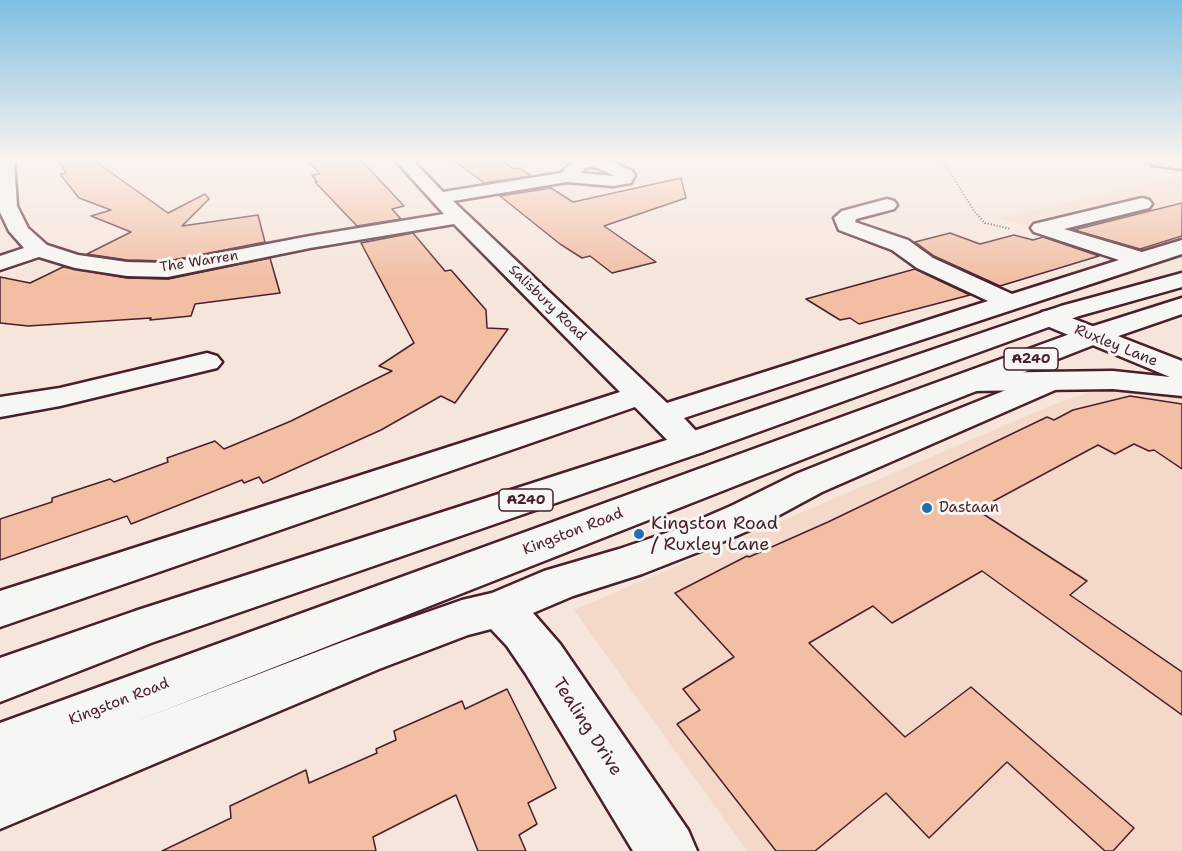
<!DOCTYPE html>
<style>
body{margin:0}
canvas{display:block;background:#f5e5db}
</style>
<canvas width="1182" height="851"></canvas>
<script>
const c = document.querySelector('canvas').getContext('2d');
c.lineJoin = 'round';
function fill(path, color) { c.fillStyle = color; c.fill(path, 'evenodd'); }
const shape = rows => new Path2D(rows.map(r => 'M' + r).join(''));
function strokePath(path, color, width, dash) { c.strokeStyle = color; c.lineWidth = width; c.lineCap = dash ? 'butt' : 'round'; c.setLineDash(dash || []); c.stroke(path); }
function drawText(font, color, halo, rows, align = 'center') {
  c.font = font + ' "Shantell Sans",sans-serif'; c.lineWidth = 6; c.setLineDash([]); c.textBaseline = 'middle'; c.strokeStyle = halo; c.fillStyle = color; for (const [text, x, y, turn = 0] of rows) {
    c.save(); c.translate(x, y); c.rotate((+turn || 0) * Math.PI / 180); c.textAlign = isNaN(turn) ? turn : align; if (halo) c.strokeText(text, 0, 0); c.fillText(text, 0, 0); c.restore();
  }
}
fill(shape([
 [1182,176,1182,238,1134,253,1112,253,999,218],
 [1137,388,1182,395,1182,851,747,851,574,610,1052,405,1097,390]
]), '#f4d9ca');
const building = shape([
 [59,161,95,161,168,213,205,194,209,199,182,226,258,215,265,242,168,261,127,260,87,254,131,232,91,216,111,210,79,198,60,174,66,173,59,161],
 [308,161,362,161,404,206,392,209,401,219,357,226,315,182,317,182,312,175,320,174,308,161],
 [455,161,502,161,514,169,520,168,531,176,484,183,455,161],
 [681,178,686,198,604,226,656,262,612,273,590,256,582,258,560,244,500,196,551,188,573,202,681,178],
 [1182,203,1182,236,1140,249,1074,230,1182,203],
 [413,233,445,271,451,270,486,310,487,328,508,329,455,403,441,396,381,430,263,483,259,477,244,483,242,480,131,524,127,516,0,560,0,519,52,502,52,498,110,479,114,482,168,462,167,458,215,441,224,449,291,421,392,371,379,366,414,343,361,243,413,233],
 [950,233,980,244,1014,235,1033,240,1043,237,1099,256,1000,286,934,256,915,242,950,233],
 [270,258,280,293,195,304,191,316,150,320,151,318,28,326,0,323,0,277,30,283,63,267,127,278,168,279,270,258],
 [915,269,970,295,859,324,850,318,840,320,806,299,915,269],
 [1130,396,1182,404,1182,469,1154,450,1149,451,1134,444,1115,454,1098,445,977,510,1087,581,1070,595,1182,672,1182,715,982,571,892,623,873,606,809,643,905,737,971,687,1134,828,1113,851,1105,851,1007,762,929,838,886,793,815,851,776,851,677,724,700,710,683,689,734,657,675,593,747,556,749,557,828,522,1047,417,1054,420,1073,410,1130,396],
 [507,689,556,788,528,803,537,824,519,835,526,851,478,851,456,795,373,837,376,851,162,851,231,818,230,806,306,770,309,783,377,753,376,749,396,740,394,731,462,701,465,709,507,689]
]);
fill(building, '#f2bea4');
strokePath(building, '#4a1f2b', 1.5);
const minor = shape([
 [0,161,14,161,17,206,28,228,47,245,78,255,127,262,168,263,310,236,444,214,396,161,413,161,443,192,561,173,574,161,611,161,632,171,635,175,631,183,613,186,567,182,453,201,667,403,988,301,917,268,892,250,839,230,834,218,842,211,887,199,894,201,897,205,894,209,856,219,855,222,908,240,933,258,1012,294,1119,260,1034,232,1031,228,1034,224,1142,198,1149,200,1152,204,1149,208,1064,229,1142,252,1182,240,1182,254,684,418,708,444,703,452,691,455,679,452,635,407,0,627,0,591,620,392,454,224,310,248,168,277,127,276,75,268,39,257,0,270,0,256,24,248,9,231,0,212,0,161],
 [591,167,598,168,614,176,581,173,585,168,591,167],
 [1150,161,1182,161,1182,169,1152,165,1150,161],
 [207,353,217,356,222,362,217,368,60,406,0,417,0,397,60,388,207,353],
 [1051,372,1062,375,1066,381,1062,387,822,492,759,526,706,549,642,574,573,596,533,613,560,644,688,830,697,851,633,851,526,674,507,646,491,629,468,635,379,669,0,829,0,773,345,641,462,600,492,593,544,571,619,549,678,529,731,506,796,474,1051,372]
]);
const major = shape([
 [1051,310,1182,361,1182,396,1113,389,970,391,959,388,955,382,959,376,970,373,1113,371,1170,377,1042,324,1038,318,1042,312,1051,310]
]);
const highway = shape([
 [1182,273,1182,287,1079,316,703,452,151,643,0,702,0,658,135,611,679,436,1061,306,1182,273],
 [1182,298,1182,314,1101,342,0,775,0,723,1081,330,1182,298]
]);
strokePath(minor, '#4a1f2b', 5);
strokePath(major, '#4a1f2b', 5);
strokePath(highway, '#4a1f2b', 5);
strokePath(shape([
 [943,161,974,211,985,223,1011,229]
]), '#4a1f2b', 2, [1, 2]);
fill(minor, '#f6f6f2');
fill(major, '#f6f6f2');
fill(highway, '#f6f6f2');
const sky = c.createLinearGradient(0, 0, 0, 280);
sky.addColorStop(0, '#7ebfe2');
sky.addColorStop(0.57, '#faf3ef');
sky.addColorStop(1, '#faf3ef00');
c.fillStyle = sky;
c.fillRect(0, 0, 1182, 280);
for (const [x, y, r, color] of [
 [927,508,6,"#1f6fb2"],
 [639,534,6,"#1f6fb2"]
]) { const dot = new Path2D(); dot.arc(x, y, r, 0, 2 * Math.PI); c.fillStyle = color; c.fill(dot); strokePath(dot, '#f6f6f2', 2); }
drawText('14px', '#4a1f2b', '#f6f6f2', [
 ["The Warren",199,262,-9],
 ["Salisbury Road",547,303,44]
]);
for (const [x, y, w] of [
 [1031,359,54],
 [526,500,54]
]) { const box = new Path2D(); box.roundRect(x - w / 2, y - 11, w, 22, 4.5); c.fillStyle = '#f6f6f2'; c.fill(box); strokePath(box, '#4a1f2b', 1.5); }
drawText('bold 14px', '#4a1f2b', null, [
 ["A240",1031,359],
 ["A240",526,500]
]);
drawText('15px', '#4a1f2b', '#f6f6f2', [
 ["Ruxley Lane",1116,346,22],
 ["Kingston Road",573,532,-21],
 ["Kingston Road",119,702,-21]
]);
drawText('15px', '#4a1f2b', '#f6f6f2', [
 ["Dastaan",939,508]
], 'left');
drawText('18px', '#4a1f2b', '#f6f6f2', [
 ["Kingston Road",651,524],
 ["/ Ruxley Lane",651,545]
], 'left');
drawText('18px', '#4a1f2b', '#f6f6f2', [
 ["Tealing Drive",587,727,57]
]);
</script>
